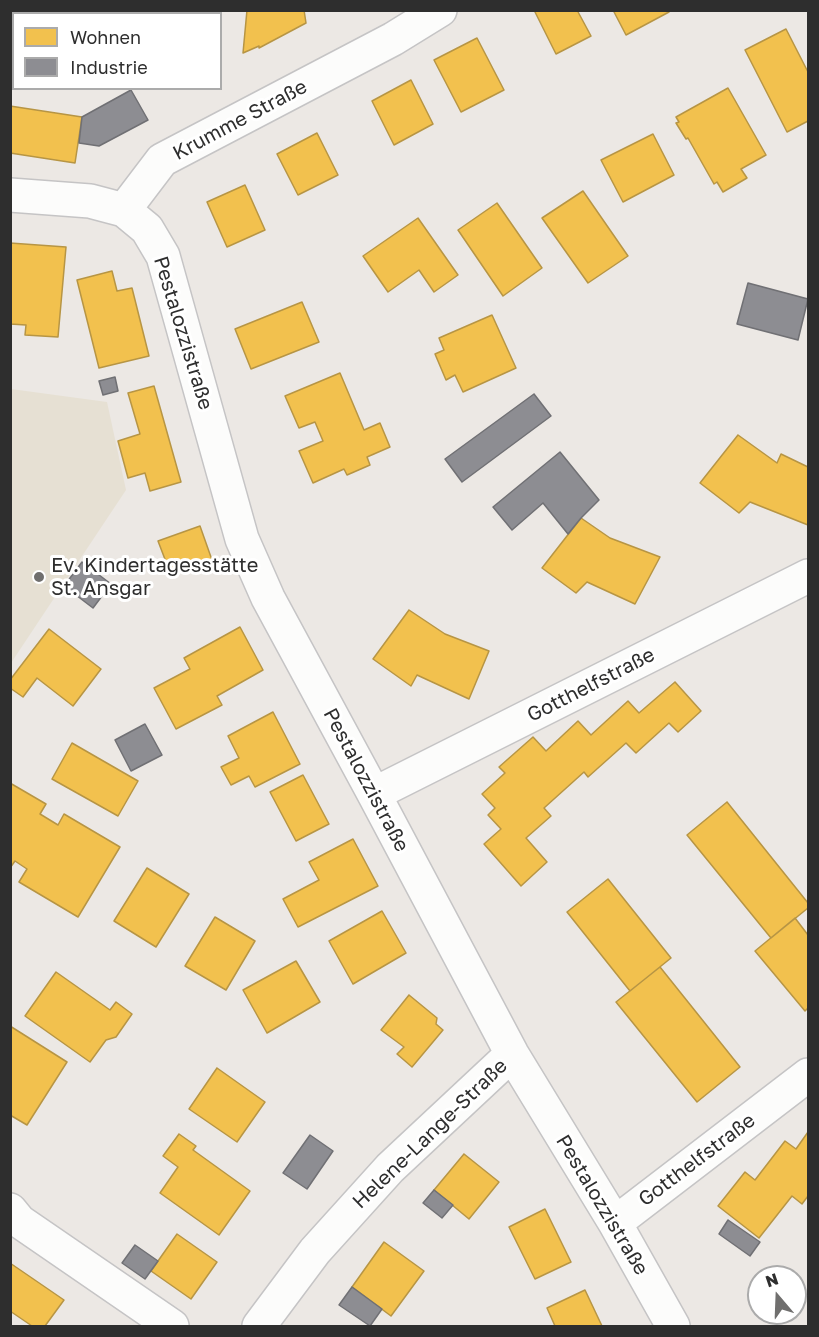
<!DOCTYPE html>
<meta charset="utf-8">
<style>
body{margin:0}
#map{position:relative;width:819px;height:1337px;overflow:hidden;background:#ece8e4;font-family:"Golos Text",sans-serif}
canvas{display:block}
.frame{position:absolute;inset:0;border:12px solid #2e2e2e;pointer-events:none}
.legend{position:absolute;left:12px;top:12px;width:210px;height:78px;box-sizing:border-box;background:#fff;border:2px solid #ababab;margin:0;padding:8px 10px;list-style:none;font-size:18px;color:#2e2e2e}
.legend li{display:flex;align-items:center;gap:12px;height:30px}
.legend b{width:30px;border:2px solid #ababab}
.north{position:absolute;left:747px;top:1265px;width:60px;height:60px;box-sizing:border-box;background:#fff;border:2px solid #ababab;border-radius:50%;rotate:341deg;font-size:16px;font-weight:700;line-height:24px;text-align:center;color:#2e2e2e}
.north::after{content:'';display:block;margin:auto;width:21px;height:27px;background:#706f6e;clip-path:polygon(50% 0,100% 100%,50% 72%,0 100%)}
</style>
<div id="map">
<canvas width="819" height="1337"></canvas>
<div class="frame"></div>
<ul class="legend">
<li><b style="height:16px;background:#f2c14e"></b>Wohnen</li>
<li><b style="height:16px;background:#8d8d92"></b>Industrie</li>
</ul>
<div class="north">N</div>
</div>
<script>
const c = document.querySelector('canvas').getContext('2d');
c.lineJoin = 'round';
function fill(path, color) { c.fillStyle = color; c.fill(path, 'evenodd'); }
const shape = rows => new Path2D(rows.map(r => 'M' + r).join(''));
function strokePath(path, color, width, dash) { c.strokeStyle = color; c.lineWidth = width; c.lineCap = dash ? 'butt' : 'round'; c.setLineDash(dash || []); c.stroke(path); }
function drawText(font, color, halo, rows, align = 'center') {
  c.font = font + ' "Golos Text",sans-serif'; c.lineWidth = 6; c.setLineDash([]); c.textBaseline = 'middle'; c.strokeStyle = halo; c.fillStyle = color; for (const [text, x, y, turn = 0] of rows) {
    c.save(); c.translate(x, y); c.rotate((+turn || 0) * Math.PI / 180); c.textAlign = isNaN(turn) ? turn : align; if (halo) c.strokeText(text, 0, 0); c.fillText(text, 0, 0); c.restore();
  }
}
fill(shape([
 [11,389,107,402,126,490,11,663]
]), '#e6e0d3');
const homes = shape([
 [247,10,304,10,306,23,259,48,259,46,243,53,247,10],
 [534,10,577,10,591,36,556,54,534,10],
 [613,10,668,10,669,12,626,35,613,10],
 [786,29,808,72,808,121,787,132,745,50,786,29],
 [477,38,504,90,461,112,434,60,477,38],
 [411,80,433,124,394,145,372,101,411,80],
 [728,88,766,155,741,169,747,178,723,192,717,182,714,184,688,138,686,139,676,123,679,122,676,117,728,88],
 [10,106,82,117,75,163,10,153,10,106],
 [317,133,338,175,298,195,277,154,317,133],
 [653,134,674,175,623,202,601,160,653,134],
 [245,185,265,230,227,247,207,202,245,185],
 [583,191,628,256,588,283,542,218,583,191],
 [497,203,542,268,503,296,458,230,497,203],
 [418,218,458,275,434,292,419,270,388,292,363,256,418,218],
 [10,243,66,247,58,337,25,335,26,325,10,324,10,243],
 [112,271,117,291,132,288,149,356,99,368,77,280,112,271],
 [302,302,319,342,251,369,235,329,302,302],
 [492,315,516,368,463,392,455,375,446,380,435,354,444,350,439,338,492,315],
 [340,373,364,430,380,423,390,447,367,457,370,465,347,475,344,469,313,483,299,451,323,441,315,422,299,428,285,396,340,373],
 [154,386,181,482,150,491,145,473,128,478,118,441,140,434,128,393,154,386],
 [738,435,777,463,781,454,808,467,808,525,750,502,739,513,700,483,738,435],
 [581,518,610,538,660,557,635,604,587,582,576,593,542,568,581,518],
 [200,526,212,560,171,575,158,541,200,526],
 [409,610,445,634,489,651,469,699,417,675,411,686,373,659,409,610],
 [240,627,263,670,217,696,222,705,176,729,154,688,190,669,184,658,240,627],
 [49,629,101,669,73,706,37,678,23,697,10,688,10,680,49,629],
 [675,682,701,711,678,732,669,723,636,753,626,743,588,777,584,772,544,808,551,816,526,838,547,862,521,886,484,844,501,829,488,815,495,808,482,794,505,773,499,767,533,737,546,751,578,721,591,735,628,701,639,713,675,682],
 [273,712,300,764,255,787,249,776,231,785,221,767,239,758,228,736,273,712],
 [72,743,138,781,118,816,52,779,72,743],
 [303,775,329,824,296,841,270,792,303,775],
 [10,783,46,804,40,814,58,825,64,814,120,847,78,917,19,882,27,869,15,861,10,868,10,783],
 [727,802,808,903,808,908,771,938,687,835,727,802],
 [353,839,378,886,298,927,283,899,319,880,309,862,353,839],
 [147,868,189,894,156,947,114,921,147,868],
 [608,879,671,958,630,991,567,912,608,879],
 [382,911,406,953,353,984,329,941,382,911],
 [215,917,255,941,226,990,185,966,215,917],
 [795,918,808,935,808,1008,805,1011,755,951,795,918],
 [296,961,320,1002,267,1033,243,990,296,961],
 [660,967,740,1067,697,1102,616,1002,660,967],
 [56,972,110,1010,116,1002,132,1014,116,1037,106,1040,90,1062,25,1016,56,972],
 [409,995,437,1018,436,1024,443,1030,412,1067,397,1054,404,1047,381,1030,409,995],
 [10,1026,67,1062,27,1125,10,1115,10,1026],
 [217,1068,265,1102,237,1142,189,1109,217,1068],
 [808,1132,808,1196,802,1204,792,1196,759,1238,718,1206,745,1172,755,1180,785,1141,796,1149,808,1132],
 [179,1134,196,1146,193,1150,250,1191,219,1235,160,1193,178,1167,163,1156,179,1134],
 [464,1154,499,1182,469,1219,434,1190,464,1154],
 [545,1209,571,1262,535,1279,509,1227,545,1209],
 [177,1234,217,1262,191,1299,151,1271,177,1234],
 [384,1242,424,1271,391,1316,352,1287,384,1242],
 [10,1263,64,1300,45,1326,32,1326,10,1311,10,1263],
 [585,1290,602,1326,555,1326,547,1308,585,1290]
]);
fill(homes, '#f2c14e');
strokePath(homes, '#b79544', 1.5);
const industry = shape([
 [131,90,148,120,99,146,79,143,82,117,131,90],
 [748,283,808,299,798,340,737,324,748,283],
 [115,377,118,391,103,395,99,381,115,377],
 [534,394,551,416,462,482,445,459,534,394],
 [560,452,599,500,581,518,568,534,543,503,512,530,493,507,560,452],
 [82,562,111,584,93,608,64,586,82,562],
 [145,724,162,755,131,771,115,740,145,724],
 [310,1135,333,1151,307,1189,283,1173,310,1135],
 [434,1190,453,1205,442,1218,423,1203,434,1190],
 [728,1220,760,1242,750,1256,719,1234,728,1220],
 [135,1245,158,1261,145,1279,122,1263,135,1245],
 [352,1287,382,1309,370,1326,339,1305,352,1287]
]);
fill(industry, '#8d8d92');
strokePath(industry, '#707074', 1.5);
const street = shape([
 [10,195,90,201,124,210,147,229,163,256,242,539,268,598,374,794,512,1054,615,1223,673,1326],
 [124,210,162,160,393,39,440,10],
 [374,794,808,576],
 [10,1210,19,1221,172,1326],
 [615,1223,808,1075],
 [259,1326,315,1251,390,1168,512,1054]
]);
strokePath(street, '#c5c4c5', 36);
strokePath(street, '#fcfcfb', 33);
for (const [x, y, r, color] of [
 [39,577,6,"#706f6e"]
]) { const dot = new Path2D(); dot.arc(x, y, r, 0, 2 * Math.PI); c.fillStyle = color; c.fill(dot); strokePath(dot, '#fff', 2); }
drawText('20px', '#2e2e2e', '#fff', [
 ["Krumme Straße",240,120,-28],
 ["Pestalozzistraße",183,333,73],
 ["Gotthelfstraße",591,685,-27],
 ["Pestalozzistraße",366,780,62],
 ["Helene-Lange-Straße",430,1134,-44],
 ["Gotthelfstraße",697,1160,-37],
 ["Pestalozzistraße",602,1205,59]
]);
drawText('20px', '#2e2e2e', '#fff', [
 ["Ev. Kindertagesstätte",51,566],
 ["St. Ansgar",51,589]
], 'left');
</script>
